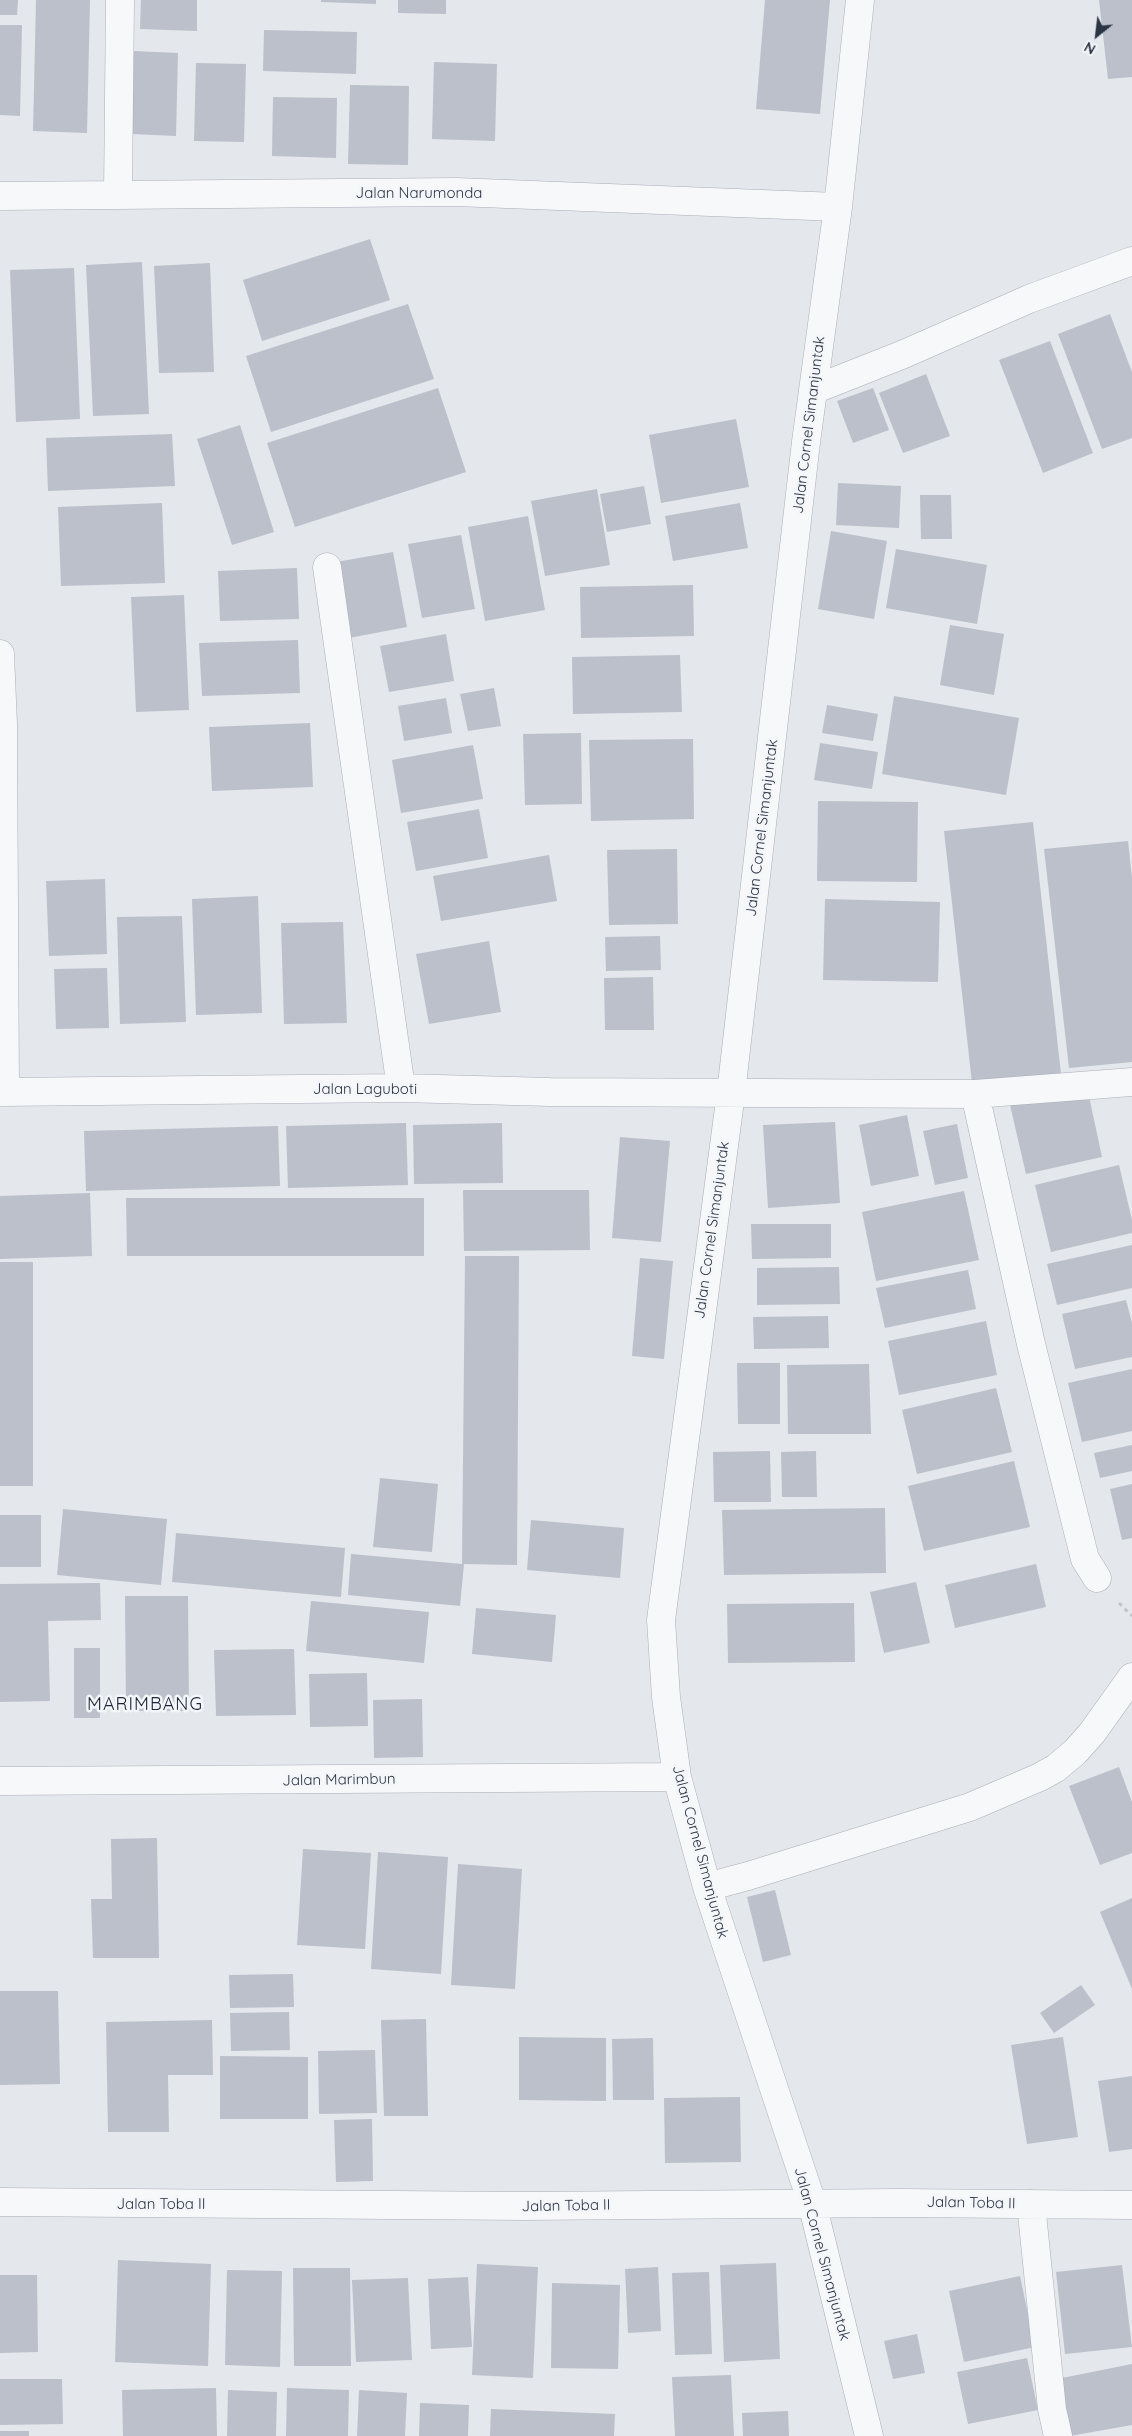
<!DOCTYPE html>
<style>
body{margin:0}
#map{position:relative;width:1132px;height:2436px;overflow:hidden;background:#e4e7ec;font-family:Quicksand,sans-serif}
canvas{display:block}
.north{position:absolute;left:1072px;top:10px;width:50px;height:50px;-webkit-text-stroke:4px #f4f6f9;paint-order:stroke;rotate:209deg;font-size:14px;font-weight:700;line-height:20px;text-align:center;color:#2b3445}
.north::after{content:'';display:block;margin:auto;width:18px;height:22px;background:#2b3445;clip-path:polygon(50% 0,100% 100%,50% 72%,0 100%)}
</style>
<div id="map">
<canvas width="1132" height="2436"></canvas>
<div class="north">N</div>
</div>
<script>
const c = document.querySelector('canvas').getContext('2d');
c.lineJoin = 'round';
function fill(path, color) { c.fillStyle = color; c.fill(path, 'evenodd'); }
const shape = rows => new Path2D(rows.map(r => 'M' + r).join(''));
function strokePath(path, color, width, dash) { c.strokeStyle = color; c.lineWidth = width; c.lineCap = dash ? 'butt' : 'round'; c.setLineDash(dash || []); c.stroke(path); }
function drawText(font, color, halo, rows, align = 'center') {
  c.font = font + ' Quicksand,sans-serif'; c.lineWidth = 5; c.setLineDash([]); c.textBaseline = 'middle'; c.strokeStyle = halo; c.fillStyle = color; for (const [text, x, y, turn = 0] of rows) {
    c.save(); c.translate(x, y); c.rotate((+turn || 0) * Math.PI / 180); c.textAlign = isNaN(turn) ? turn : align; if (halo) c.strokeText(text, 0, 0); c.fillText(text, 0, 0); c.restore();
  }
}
fill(shape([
 [0,0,18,0,17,15,0,15],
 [36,0,90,0,87,133,33,131],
 [141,0,197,0,197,31,140,29],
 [321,0,376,0,376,4,321,2],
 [398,0,446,0,446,14,398,13],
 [765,0,830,0,820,114,756,109],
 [1099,0,1132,0,1132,77,1108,79],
 [0,25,22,25,20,116,0,115],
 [264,30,357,32,356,74,263,71],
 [134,51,178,53,176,136,132,134],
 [434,62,497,64,495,141,432,139],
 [196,63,246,64,244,142,194,141],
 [350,85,409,86,408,165,348,164],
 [273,97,337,98,336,158,272,156],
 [370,239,390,300,262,341,243,280],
 [142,262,149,414,93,416,86,265],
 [210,263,214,372,159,373,154,266],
 [74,268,80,419,16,422,10,270],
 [408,304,434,379,271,432,246,356],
 [1110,314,1132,372,1132,438,1102,449,1058,334],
 [1050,341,1093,453,1043,473,999,360],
 [926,374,950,436,903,453,879,393],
 [438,388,466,472,295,527,267,443],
 [873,388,889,430,853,443,837,401],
 [736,419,749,487,661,503,649,435],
 [240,425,274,532,232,545,197,439],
 [172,434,175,486,48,491,46,438],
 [838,483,901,486,899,528,836,525],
 [644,486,651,524,607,532,600,494],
 [597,489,610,565,545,576,531,501],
 [920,495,951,495,952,539,921,539],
 [162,503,165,583,61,586,58,507],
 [740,503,748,548,673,561,665,516],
 [528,516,545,610,485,621,468,527],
 [831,531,887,541,874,619,818,609],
 [461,535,475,609,422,618,408,544],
 [896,549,987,565,977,624,886,608],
 [393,552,407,627,349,638,336,562],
 [297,568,299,619,220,621,218,571],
 [693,585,694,636,581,638,580,587],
 [184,595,189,710,136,712,131,597],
 [950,625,1004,634,994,695,940,685],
 [446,634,454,681,389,692,380,646],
 [298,640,300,693,202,696,199,643],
 [680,655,682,712,573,714,572,657],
 [494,688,501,726,468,731,460,694],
 [894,696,1019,718,1006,795,882,774],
 [446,698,452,733,404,741,398,706],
 [827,705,878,714,873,741,822,733],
 [310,723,313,787,212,791,209,727],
 [581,733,582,804,525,805,523,734],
 [693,739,694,819,591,821,589,740],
 [820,743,878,752,872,789,814,780],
 [473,745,483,799,401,813,392,760],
 [818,801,918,802,917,882,817,881],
 [479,809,488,858,416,871,407,822],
 [1033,822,1061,1074,972,1083,944,831],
 [1128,841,1132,878,1132,1062,1069,1068,1044,849],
 [677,849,678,924,609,925,607,850],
 [549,855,557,901,441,921,433,876],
 [105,879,107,954,49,956,46,881],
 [258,896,262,1013,196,1015,192,899],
 [825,899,940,902,938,982,823,980],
 [182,916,186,1022,120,1024,117,917],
 [343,922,347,1023,284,1024,281,923],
 [660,936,661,970,606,971,605,937],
 [489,941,501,1012,429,1024,416,954],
 [107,968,109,1028,56,1029,54,969],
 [653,977,654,1030,605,1030,604,978],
 [1087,1087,1102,1157,1026,1174,1010,1105],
 [907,1115,919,1176,871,1186,859,1125],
 [835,1122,840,1203,768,1208,763,1125],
 [406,1123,408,1185,288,1188,286,1126],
 [502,1123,503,1183,414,1184,413,1125],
 [957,1124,968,1178,935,1185,923,1131],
 [278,1126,280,1186,86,1191,84,1131],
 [620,1137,670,1141,661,1242,612,1238],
 [1119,1165,1132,1220,1132,1233,1051,1252,1035,1185],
 [463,1190,589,1190,590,1250,464,1251],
 [964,1191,979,1260,876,1281,862,1212],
 [90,1193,92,1256,0,1259,0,1196],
 [126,1198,424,1198,424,1256,127,1256],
 [751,1224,831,1224,831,1258,752,1259],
 [1132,1245,1132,1288,1057,1305,1047,1264],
 [465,1256,519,1256,517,1565,464,1564,460,1606,348,1595,351,1554,462,1564],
 [640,1258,673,1261,664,1359,632,1356],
 [0,1262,33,1262,33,1486,0,1486],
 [839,1267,840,1304,757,1305,757,1268],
 [968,1270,976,1309,885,1328,876,1288],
 [1126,1300,1132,1323,1132,1357,1075,1369,1062,1314],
 [828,1316,829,1348,754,1349,753,1317],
 [986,1321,997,1375,899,1395,888,1341],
 [737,1363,780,1363,780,1424,738,1424],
 [869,1364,871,1434,788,1434,787,1365],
 [1132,1369,1132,1431,1082,1442,1068,1383],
 [996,1388,1012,1452,917,1474,902,1410],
 [1132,1445,1132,1471,1100,1478,1094,1453],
 [770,1451,771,1502,714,1502,713,1452],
 [816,1451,817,1497,782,1497,781,1452],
 [1014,1461,1030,1527,924,1551,908,1486],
 [380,1478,438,1484,432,1552,373,1547],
 [1132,1484,1132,1538,1122,1540,1110,1489],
 [885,1508,886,1573,724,1575,722,1510],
 [63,1509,167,1519,161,1585,57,1575],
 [0,1515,41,1515,41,1567,0,1567],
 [531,1520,624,1528,620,1578,527,1570],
 [176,1533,345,1548,341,1597,172,1582],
 [1036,1564,1046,1607,955,1628,945,1585],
 [916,1582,930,1643,884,1653,870,1592],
 [100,1583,101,1620,48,1621,50,1701,0,1702,0,1584],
 [125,1596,188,1596,189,1711,126,1711],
 [311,1601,429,1612,424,1663,306,1651],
 [854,1603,855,1662,728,1663,727,1604],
 [476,1608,556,1615,552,1662,472,1654],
 [74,1648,100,1648,100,1718,74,1718],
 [294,1649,296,1715,216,1716,214,1650],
 [367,1673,368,1726,310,1727,309,1674],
 [422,1699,423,1757,374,1758,373,1700],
 [1119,1767,1132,1802,1132,1853,1100,1865,1069,1786],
 [157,1838,159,1958,93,1958,91,1899,112,1899,111,1839],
 [303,1849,371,1853,365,1949,297,1945],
 [378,1852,448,1857,441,1974,371,1969],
 [458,1864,522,1869,515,1989,451,1985],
 [775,1890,791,1955,763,1962,747,1897],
 [1132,1898,1132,1989,1100,1912],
 [293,1974,294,2007,230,2008,229,1975],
 [1081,1985,1095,2005,1054,2033,1040,2013],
 [0,1991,58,1991,60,2084,0,2085],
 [289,2012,290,2050,231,2051,230,2013],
 [426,2019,428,2116,384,2116,381,2020],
 [212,2020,213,2075,168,2075,169,2132,108,2132,106,2022],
 [519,2037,606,2038,606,2101,519,2100],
 [1063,2037,1078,2137,1027,2144,1011,2045],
 [653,2038,654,2100,613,2100,612,2039],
 [375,2050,377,2113,319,2114,318,2051],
 [220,2056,308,2057,308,2119,220,2119],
 [1132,2076,1132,2149,1109,2152,1098,2081],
 [740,2097,741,2162,665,2163,664,2098],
 [372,2119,373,2181,336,2182,334,2120],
 [118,2260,211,2264,208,2366,115,2362],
 [776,2263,780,2359,724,2362,720,2265],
 [477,2264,538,2267,533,2378,472,2375],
 [1122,2265,1132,2347,1065,2354,1056,2272],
 [658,2267,661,2331,628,2333,625,2269],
 [293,2268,350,2268,351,2366,294,2366],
 [227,2270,282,2271,280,2367,225,2365],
 [709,2272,712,2354,675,2355,672,2273],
 [0,2275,37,2275,38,2352,0,2353],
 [1020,2276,1035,2347,964,2362,949,2291],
 [468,2277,472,2347,431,2349,428,2279],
 [408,2278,412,2360,356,2362,352,2280],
 [552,2283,620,2285,618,2369,551,2368],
 [917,2334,925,2373,893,2379,884,2341],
 [1027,2358,1038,2410,968,2424,957,2372],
 [1132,2364,1132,2425,1070,2436,1057,2379],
 [731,2375,734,2436,675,2436,672,2377],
 [0,2379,62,2379,63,2424,0,2425],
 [216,2388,217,2436,123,2436,122,2390],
 [287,2388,349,2390,348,2436,286,2436],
 [228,2390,277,2392,276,2436,227,2436],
 [359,2390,407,2393,405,2436,357,2436],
 [420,2403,469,2405,468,2436,419,2436],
 [491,2409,615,2414,614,2436,490,2436],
 [788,2411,789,2436,743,2436,742,2413],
 [0,2431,29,2431,29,2436,0,2436]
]), '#bbc0ca');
const minor = shape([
 [860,0,838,207,806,442,731,1093,661,1620,666,1697,677,1777,707,1887,812,2203,869,2436],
 [118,194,120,0],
 [0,196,456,192,838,207],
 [813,390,904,354,1029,299,1132,261],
 [327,567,401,1088],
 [0,654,3,724,5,1092],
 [0,1092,401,1088,550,1092,975,1094,1132,1082],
 [975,1094,1031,1344,1085,1559,1097,1578],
 [0,1781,677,1777],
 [707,1887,748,1876,970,1807,1040,1777,1056,1768,1075,1752,1092,1733,1132,1677],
 [0,2202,524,2206,900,2203,1132,2205],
 [1031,2204,1052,2409,1058,2436]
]);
strokePath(minor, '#a9aeb7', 29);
strokePath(shape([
 [1119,1603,1132,1616]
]), '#c2c5cb', 3, [4, 4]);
strokePath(minor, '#f7f8fa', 28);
drawText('15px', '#2b3445', '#f4f6f9', [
 ["Jalan Narumonda",419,193],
 ["Jalan Cornel Simanjuntak",809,425,-83],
 ["Jalan Cornel Simanjuntak",762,828,-83],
 ["Jalan Laguboti",365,1089],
 ["Jalan Cornel Simanjuntak",712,1230,-82],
 ["Jalan Marimbun",339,1780,-1],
 ["Jalan Cornel Simanjuntak",700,1852,75],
 ["Jalan Toba II",971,2203,1],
 ["Jalan Toba II",161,2204],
 ["Jalan Toba II",566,2206,-1],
 ["Jalan Cornel Simanjuntak",822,2254,75]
]);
c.letterSpacing = '1px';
drawText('18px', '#1d2536', '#f4f6f9', [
 ["MARIMBANG",145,1705]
]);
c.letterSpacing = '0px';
</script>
